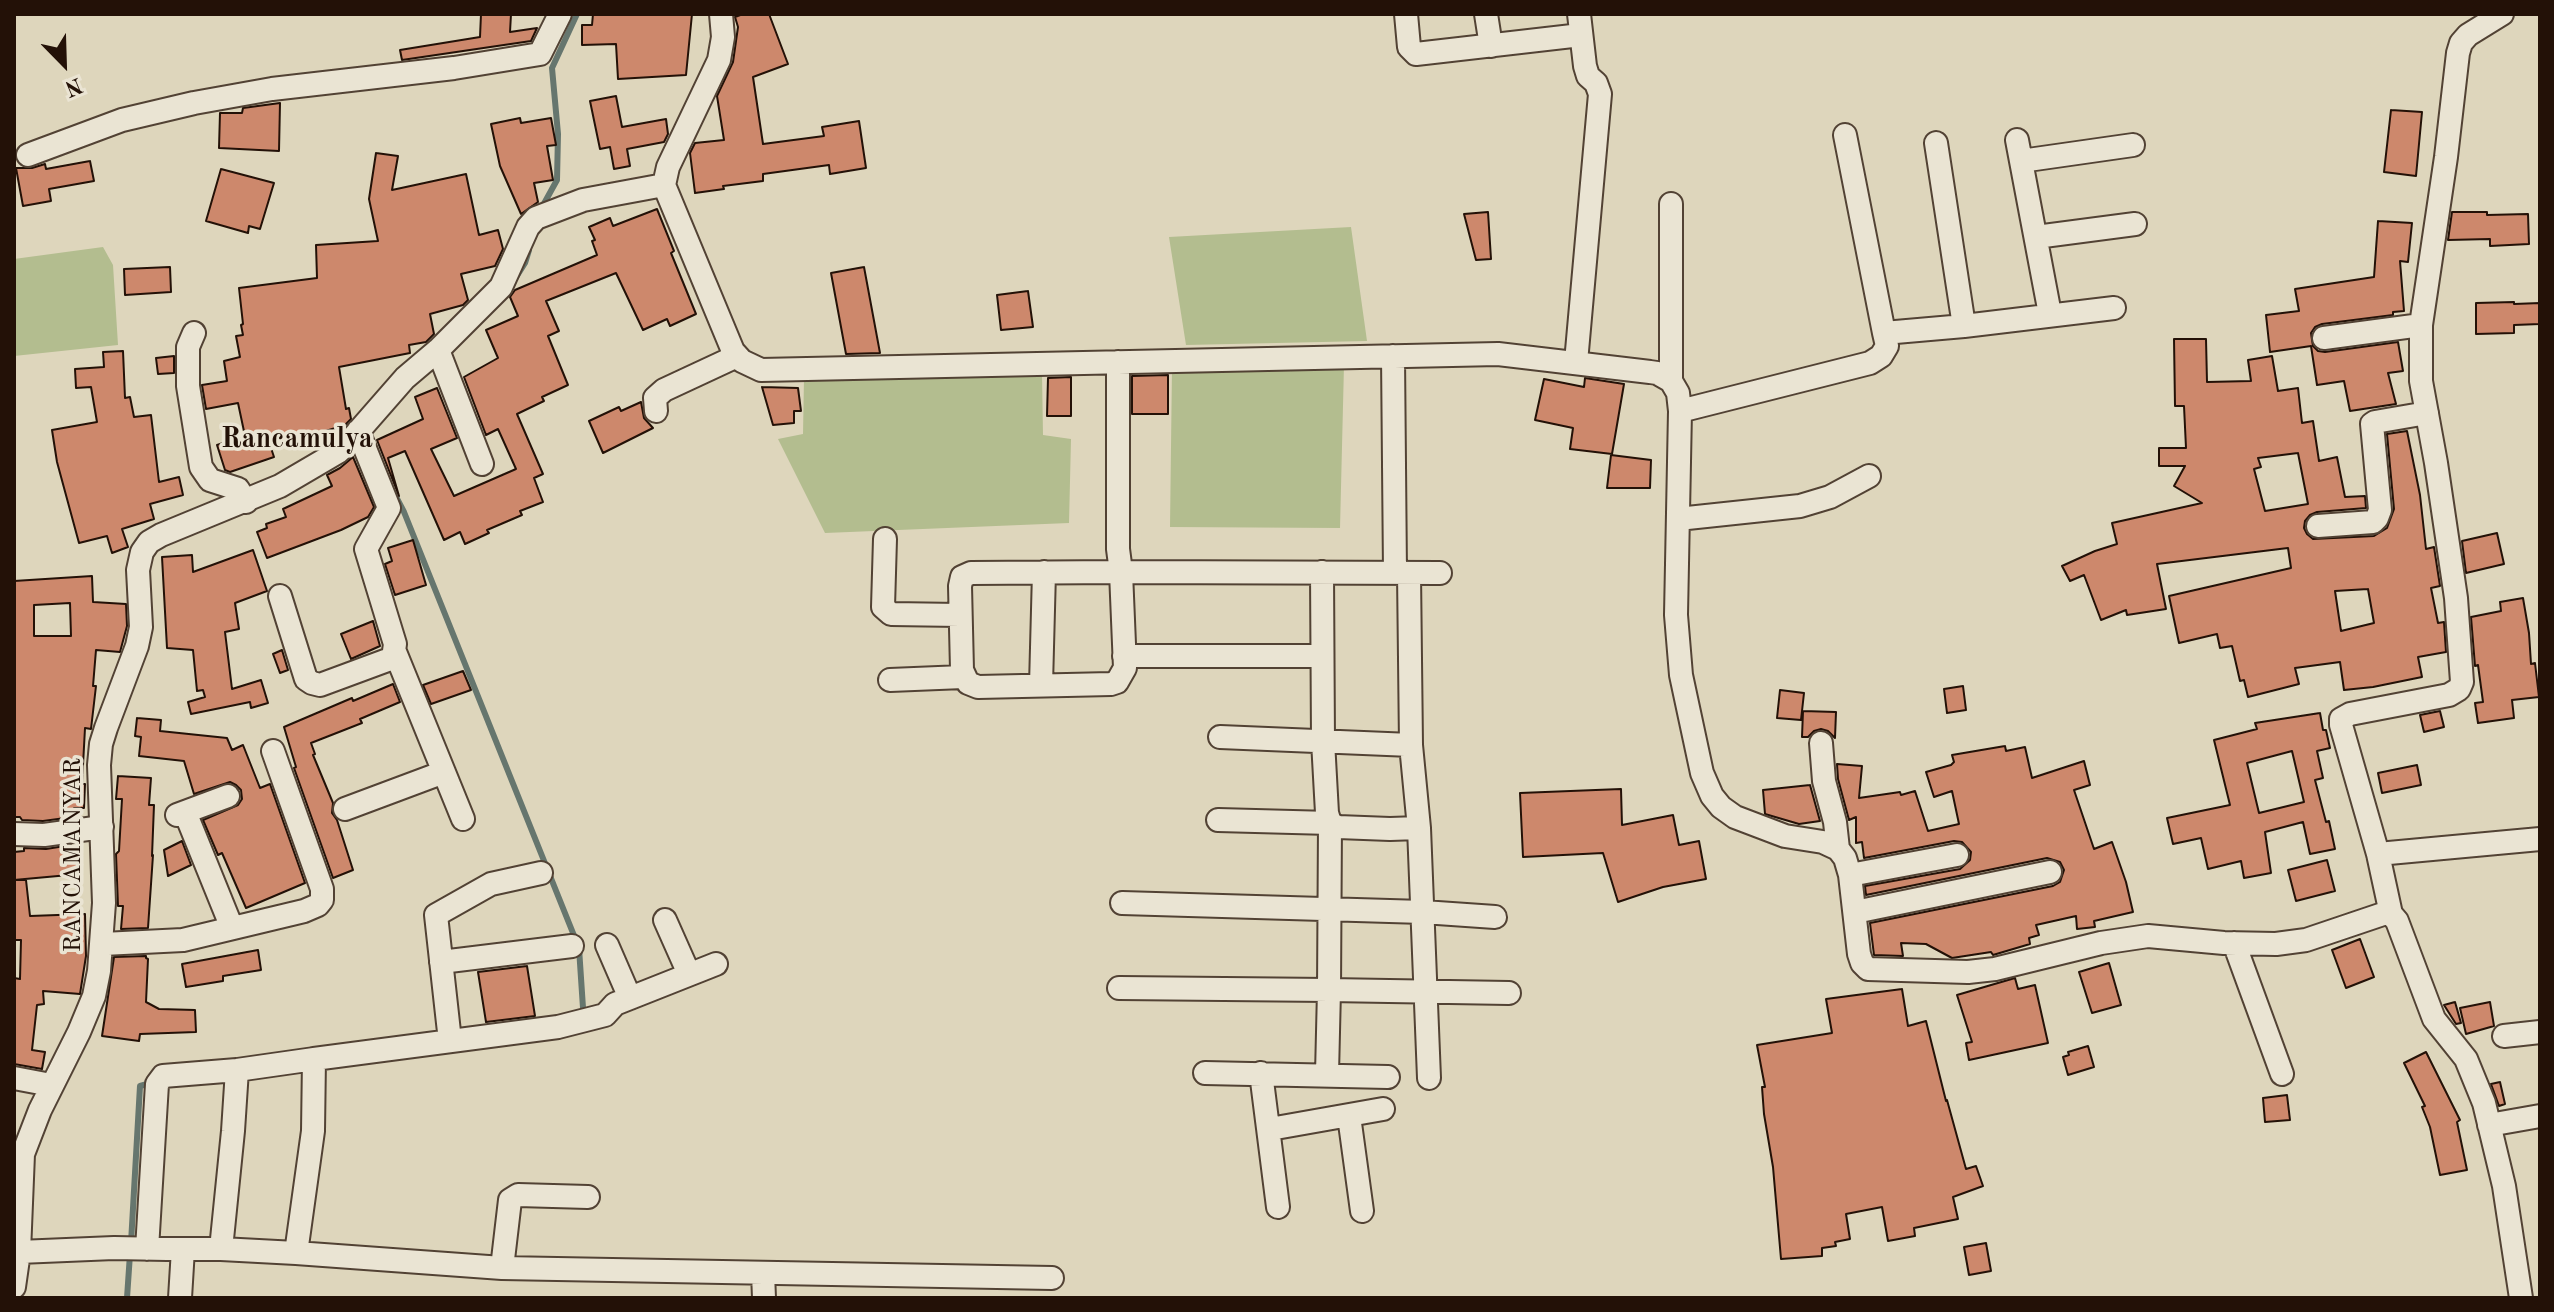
<!DOCTYPE html>
<style>
body{margin:0}
#map{position:relative;width:2554px;height:1312px;overflow:hidden;background:#ded6bc;font-family:"Old Standard TT",serif}
canvas{display:block}
.frame{position:absolute;inset:0;border:16px solid #231107;pointer-events:none}
.north{position:absolute;left:24px;top:24px;width:80px;height:80px;-webkit-text-stroke:6px #eae4d3;paint-order:stroke;rotate:157deg;font-size:22px;font-weight:700;line-height:32px;text-align:center;color:#231107}
.north::after{content:'';display:block;margin:auto;width:28px;height:36px;background:#231107;clip-path:polygon(50% 0,100% 100%,50% 72%,0 100%)}
</style>
<div id="map">
<canvas width="2554" height="1312"></canvas>
<div class="frame"></div>
<div class="north">N</div>
</div>
<script>
const c = document.querySelector('canvas').getContext('2d');
c.lineJoin = 'round';
function fill(path, color) { c.fillStyle = color; c.fill(path, 'evenodd'); }
const shape = rows => new Path2D(rows.map(r => 'M' + r).join(''));
function strokePath(path, color, width, dash) { c.strokeStyle = color; c.lineWidth = width; c.lineCap = dash ? 'butt' : 'round'; c.setLineDash(dash || []); c.stroke(path); }
function drawText(font, color, halo, rows, align = 'center') {
  c.font = font + ' "Old Standard TT",serif'; c.lineWidth = 7; c.setLineDash([]); c.textBaseline = 'middle'; c.strokeStyle = halo; c.fillStyle = color; for (const [text, x, y, turn = 0] of rows) {
    c.save(); c.translate(x, y); c.rotate((+turn || 0) * Math.PI / 180); c.textAlign = isNaN(turn) ? turn : align; if (halo) c.strokeText(text, 0, 0); c.fillText(text, 0, 0); c.restore();
  }
}
fill(shape([
 [1351,227,1367,341,1186,345,1169,237],
 [103,247,113,265,118,345,14,356,14,259],
 [1344,365,1340,528,1170,527,1172,367],
 [1042,374,1043,435,1071,439,1069,523,825,533,778,439,803,434,804,378]
]), '#b3bd8f');
strokePath(shape([
 [541,209,557,180,558,134,552,68,577,14],
 [515,279,525,263,529,250],
 [394,493,404,512,579,948,583,1008,587,1016],
 [131,1243,140,1086,151,1083],
 [127,1298,130,1254]
]), '#66766e', 6);
const building = shape([
 [481,14,511,14,510,32,537,28,531,41,402,60,400,50,480,37,481,14],
 [593,14,692,14,686,75,618,79,616,44,582,45,582,25,592,25,593,14],
 [743,14,769,14,788,64,753,77,763,144,824,136,822,127,859,121,866,168,830,174,829,165,763,174,763,181,723,186,724,189,695,193,690,153,695,143,724,140,717,96,733,62,738,27,735,17,743,14],
 [616,96,622,127,666,119,668,134,664,142,627,149,630,166,614,169,610,147,600,149,590,101,616,96],
 [280,103,279,151,219,148,220,113,242,113,243,108,280,103],
 [2391,110,2422,112,2416,176,2384,172,2391,110],
 [520,118,521,123,551,118,556,145,547,146,553,180,534,183,538,202,521,214,500,166,491,124,520,118],
 [376,153,398,156,392,190,466,174,479,235,498,230,503,249,495,266,461,274,468,300,463,305,430,314,434,334,426,342,409,345,410,353,339,367,346,409,349,408,351,419,345,425,271,448,274,457,230,472,225,470,217,445,245,436,238,403,206,409,202,385,227,381,224,361,240,357,236,336,243,335,241,325,243,324,239,288,317,278,316,245,378,241,369,199,376,153],
 [90,161,94,181,49,189,51,201,23,206,16,168,32,168,45,164,46,169,90,161],
 [221,169,274,183,260,229,249,226,248,233,206,221,221,169],
 [657,209,674,251,671,253,696,314,670,326,667,319,643,330,616,273,546,301,559,331,548,336,568,385,542,397,544,401,517,414,543,474,534,478,543,502,520,511,522,515,487,530,489,533,465,544,460,532,444,540,405,451,388,458,399,496,377,440,423,419,415,397,437,388,457,438,431,449,454,496,516,469,498,429,486,435,464,377,498,358,486,330,518,316,510,297,515,290,597,255,592,241,595,240,589,227,610,218,613,226,657,209],
 [1488,212,1491,259,1476,260,1464,214,1488,212],
 [2452,212,2487,212,2487,215,2528,214,2529,244,2490,246,2490,239,2448,240,2452,212],
 [2378,221,2412,223,2408,262,2400,261,2404,311,2393,312,2393,315,2322,324,2315,327,2311,333,2313,346,2318,351,2325,352,2398,342,2403,371,2388,373,2396,404,2350,411,2344,381,2317,385,2311,346,2270,352,2266,315,2299,311,2295,289,2374,277,2378,221],
 [170,267,171,292,125,295,124,269,170,267],
 [864,267,880,353,846,354,831,273,864,267],
 [1028,291,1033,327,1001,330,997,295,1028,291],
 [2514,302,2514,304,2540,303,2540,324,2514,325,2514,333,2476,334,2476,303,2514,302],
 [2174,339,2206,339,2207,382,2251,381,2248,360,2272,356,2278,391,2298,388,2302,423,2313,421,2319,461,2337,457,2345,497,2365,496,2366,508,2317,512,2310,515,2305,521,2304,528,2307,534,2313,539,2374,536,2387,528,2394,509,2387,434,2407,431,2420,495,2426,549,2434,547,2440,586,2431,588,2438,623,2444,622,2446,652,2418,657,2422,677,2373,687,2344,690,2340,662,2295,668,2299,684,2248,697,2244,680,2240,681,2232,646,2220,648,2217,634,2179,643,2169,596,2291,568,2288,548,2157,564,2166,609,2127,615,2126,610,2101,620,2084,575,2070,581,2062,566,2095,551,2117,544,2112,523,2202,503,2174,486,2185,466,2159,466,2159,448,2186,448,2184,406,2175,406,2174,339],
 [2298,453,2308,504,2265,511,2254,469,2261,467,2258,458,2298,453],
 [2368,589,2374,623,2341,631,2335,591,2368,589],
 [123,351,125,398,130,397,134,417,151,415,159,482,179,477,183,495,150,504,154,519,122,529,128,547,112,553,107,536,79,543,57,462,52,430,97,422,91,387,76,388,75,369,104,367,103,352,123,351],
 [174,356,174,373,158,374,156,358,174,356],
 [1168,375,1168,414,1132,414,1132,376,1168,375],
 [1071,377,1071,416,1047,416,1048,378,1071,377],
 [1585,378,1624,384,1612,454,1570,449,1573,428,1535,420,1544,379,1584,387,1585,378],
 [762,387,798,388,801,411,794,411,794,423,773,425,762,387],
 [641,402,644,418,653,428,603,453,589,421,619,407,621,411,641,402],
 [1611,455,1651,460,1650,488,1607,488,1611,455],
 [353,457,374,507,368,517,341,530,267,558,257,532,267,528,266,524,286,517,283,509,332,486,327,475,340,468,353,457],
 [2497,533,2504,564,2466,573,2462,541,2497,533],
 [413,540,426,585,395,595,385,564,392,561,388,548,413,540],
 [253,550,267,591,235,603,239,629,225,632,232,689,261,680,268,703,251,708,250,702,191,714,188,702,205,697,203,690,197,691,193,650,167,648,162,557,192,555,193,572,253,550],
 [92,576,93,602,126,604,127,626,120,652,96,650,93,686,96,686,91,729,85,728,82,784,85,784,84,808,74,808,73,817,43,821,22,820,20,817,14,817,14,581,92,576],
 [70,603,71,636,34,636,34,605,70,603],
 [2523,598,2529,633,2531,664,2535,663,2539,697,2512,700,2514,718,2478,723,2475,703,2483,702,2478,665,2475,666,2471,617,2501,611,2500,602,2523,598],
 [373,621,380,646,351,659,341,634,373,621],
 [282,650,288,670,280,673,273,654,282,650],
 [463,671,471,690,431,704,423,685,463,671],
 [393,684,400,702,360,719,362,723,311,743,315,754,313,755,333,803,332,813,337,820,353,870,333,878,294,768,296,767,284,727,352,698,353,701,393,684],
 [1963,686,1966,710,1947,713,1944,689,1963,686],
 [1780,690,1804,693,1801,720,1777,718,1780,690],
 [1803,711,1836,712,1835,738,1828,731,1821,729,1814,731,1808,737,1802,737,1803,711],
 [2440,711,2444,727,2424,732,2420,715,2440,711],
 [2320,713,2323,730,2326,730,2330,748,2317,751,2323,778,2315,780,2326,822,2329,821,2335,849,2310,854,2303,822,2265,832,2271,873,2244,878,2241,861,2208,869,2201,838,2173,844,2167,818,2230,805,2214,740,2257,729,2255,723,2320,713],
 [2292,751,2304,802,2259,813,2247,763,2292,751],
 [137,718,161,720,160,731,227,738,232,750,243,745,260,788,270,784,305,883,246,908,222,853,218,855,203,820,238,805,242,799,241,790,236,785,230,782,194,794,184,761,139,756,141,737,135,736,137,718],
 [2005,746,2006,751,2025,747,2032,778,2084,761,2090,785,2074,790,2094,849,2112,842,2126,882,2133,912,2094,921,2095,927,2077,929,2076,916,2036,925,2039,935,2029,938,2030,944,1993,955,1991,952,1952,958,1926,944,1901,943,1903,956,1874,955,1870,923,2053,886,2060,882,2064,870,2060,862,2047,858,1866,895,1865,886,1960,869,1970,860,1971,852,1962,842,1954,841,1864,858,1862,842,1856,843,1856,817,1849,820,1838,779,1837,764,1862,766,1859,798,1900,792,1901,795,1915,791,1928,831,1959,824,1952,791,1934,797,1926,772,1951,765,1954,762,1952,755,2005,746],
 [2417,765,2421,785,2382,793,2378,773,2417,765],
 [118,776,151,778,149,805,154,805,152,856,153,855,148,928,121,929,123,906,118,906,116,854,119,851,122,799,116,799,118,776],
 [1810,785,1820,821,1799,824,1765,814,1763,790,1810,785],
 [1621,789,1622,825,1673,815,1679,845,1699,841,1706,879,1663,887,1618,902,1603,853,1523,857,1520,793,1621,789],
 [182,841,191,865,168,876,164,850,182,841],
 [71,845,70,854,81,854,80,874,14,880,14,852,24,851,24,848,46,849,71,845],
 [2327,860,2335,891,2296,901,2288,870,2327,860],
 [14,880,26,880,30,916,85,914,86,956,80,994,43,991,44,1004,37,1005,32,1050,45,1052,42,1069,14,1064,14,978,20,979,21,940,14,940,14,880],
 [2360,939,2374,977,2346,988,2332,950,2360,939],
 [258,950,261,970,223,976,223,981,186,987,182,964,258,950],
 [146,956,146,958,148,959,146,1002,159,1009,195,1010,196,1032,140,1034,139,1041,102,1036,114,957,146,956],
 [2109,963,2121,1005,2092,1013,2079,972,2109,963],
 [527,966,535,1016,486,1022,478,972,527,966],
 [2015,978,2018,989,2035,985,2048,1043,1969,1060,1966,1043,1972,1042,1957,995,2015,978],
 [1902,989,1908,1026,1926,1021,1946,1101,1947,1100,1966,1169,1976,1166,1983,1186,1953,1197,1958,1219,1914,1228,1915,1236,1888,1241,1882,1207,1846,1214,1850,1239,1835,1242,1836,1246,1822,1248,1822,1256,1781,1259,1773,1167,1764,1114,1762,1087,1765,1087,1757,1045,1832,1033,1826,999,1902,989],
 [2455,1002,2461,1023,2456,1024,2444,1005,2455,1002],
 [2490,1002,2494,1026,2466,1034,2460,1008,2490,1002],
 [2088,1046,2094,1067,2068,1075,2063,1057,2069,1055,2068,1052,2088,1046],
 [2426,1052,2460,1120,2457,1122,2467,1170,2440,1175,2430,1127,2422,1107,2425,1106,2404,1063,2426,1052],
 [2500,1082,2505,1104,2499,1106,2491,1084,2500,1082],
 [2287,1095,2290,1120,2265,1122,2263,1098,2287,1095],
 [1986,1243,1991,1271,1969,1275,1964,1247,1986,1243]
]);
fill(building, '#cd886c');
strokePath(building, '#231107', 2);
const minor = shape([
 [721,14,723,37,719,60,668,167,664,185,733,351,742,361,761,370,1498,354,1650,372,1657,373,1671,381,1678,393,1680,411,1676,615,1681,675,1702,773,1712,796,1721,807,1735,817,1785,836,1823,842,1838,849,1845,858,1850,875,1859,954,1862,963,1868,969,1968,972,1995,969,2101,943,2148,936,2224,943,2276,944,2306,940,2383,914,2391,914],
 [1406,14,1409,47,1416,54,1581,35],
 [1486,14,1491,46],
 [2502,14,2468,35,2461,43,2458,53,2446,157,2421,325,2421,381,2436,463,2456,598,2462,682,2459,689,2449,695,2350,714,2341,719,2341,725,2378,854,2391,914,2397,921,2434,1019,2466,1059,2484,1103,2504,1186,2521,1298],
 [2017,140,2050,314],
 [1936,143,1964,326],
 [28,155,122,120,194,103,272,89,454,68,540,54,560,14],
 [2021,161,2133,145],
 [2036,237,2135,224],
 [194,333,188,347,188,386,201,467,210,480,238,489,246,502],
 [1884,333,1964,326,2114,308],
 [2324,338,2421,325],
 [438,350,482,464],
 [1393,356,1395,573],
 [1118,362,1118,549,1121,572,971,573,962,577,960,586,962,670,968,683,978,687,1111,684,1117,682,1125,668,1121,572,1440,573],
 [1576,362,1600,94,1596,83,1588,76,1585,66,1579,14],
 [1671,381,1671,204],
 [656,411,655,398,664,390,737,356],
 [1680,411,1870,363,1881,356,1887,346,1884,333,1845,135],
 [1678,519,1800,506,1830,497,1869,476],
 [2318,526,2373,522,2377,518,2380,510,2372,424,2375,422,2427,413],
 [885,539,883,607,891,614,960,615],
 [1322,572,1323,741,1327,813,1330,823,1338,827,1390,829,1419,828,1411,745,1409,573],
 [280,596,306,679,312,683,320,685,393,658,395,644,366,549,389,508,358,431],
 [395,652,463,819],
 [1124,656,1322,656],
 [890,680,963,677],
 [1041,685,1044,572],
 [1220,737,1411,745],
 [1821,743,1824,781,1835,822,1838,849],
 [345,809,444,772],
 [185,812,232,928],
 [177,815,228,796],
 [1419,828,1429,1078],
 [14,834,44,835,102,827],
 [2378,854,2540,839],
 [1850,875,1957,855],
 [1122,903,1423,912,1495,917],
 [1855,912,2050,872],
 [665,920,689,974],
 [2234,943,2282,1074],
 [103,944,183,940,304,911,318,905,322,900,322,889,273,751],
 [607,945,630,998],
 [441,962,572,946],
 [1119,988,1329,990,1330,823,1218,820],
 [2504,1036,2540,1032],
 [450,1041,436,915,491,884,541,873],
 [314,1059,558,1027,605,1015,615,1004,716,964],
 [1205,1073,1388,1077],
 [1261,1073,1278,1207],
 [1327,1074,1329,990,1509,993],
 [14,1078,51,1085],
 [1349,1116,1362,1211],
 [2489,1125,2540,1116],
 [1270,1129,1383,1109],
 [221,1249,233,1131,237,1070],
 [19,1252,114,1248,167,1249,221,1249,296,1253,313,1131,314,1059,237,1070,163,1076,157,1084,147,1249],
 [296,1253,502,1268,1052,1278],
 [502,1268,510,1200,518,1195,588,1197],
 [763,1273,764,1298],
 [14,1287,19,1252,23,1154,40,1110,79,1032,94,996,99,971,104,903,99,765,101,744,106,728,137,646,141,627,138,570,142,552,149,542,161,535,280,486,338,452,349,442,405,378,438,350,501,287,528,227,536,218,583,200,664,185],
 [180,1298,183,1249]
]);
strokePath(minor, '#524234', 26);
strokePath(minor, '#eae4d3', 22);
drawText('24px', '#231107', '#eae4d3', [
 ["RANCAMANYAR",74,855,-90]
]);
drawText('bold 28px', '#231107', '#eae4d3', [
 ["Rancamulya",297,440]
]);
</script>
